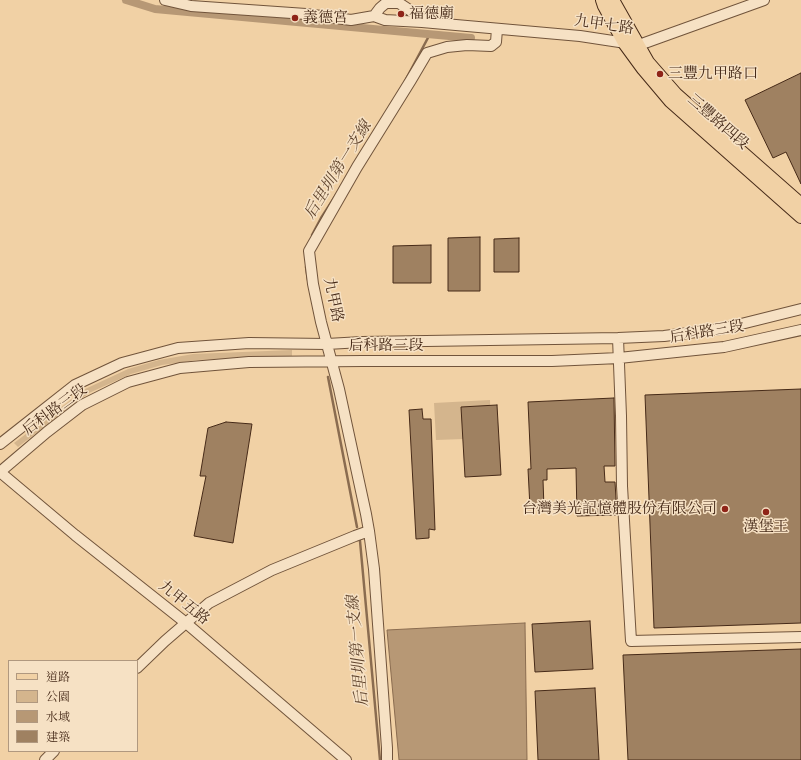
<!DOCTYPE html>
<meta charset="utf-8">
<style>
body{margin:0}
#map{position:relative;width:801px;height:760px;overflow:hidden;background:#f1d1a5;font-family:"EB Garamond","Noto Serif TC",serif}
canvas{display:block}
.legend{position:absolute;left:8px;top:660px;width:130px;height:92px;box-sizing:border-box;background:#f6e1c4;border:1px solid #b0987f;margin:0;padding:5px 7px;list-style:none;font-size:12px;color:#462a18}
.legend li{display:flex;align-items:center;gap:8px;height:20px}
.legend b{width:20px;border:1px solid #b0987f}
</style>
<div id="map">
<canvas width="801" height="760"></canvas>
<ul class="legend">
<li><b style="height:5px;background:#f1d1a5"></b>道路</li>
<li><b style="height:11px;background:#d4b58d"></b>公園</li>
<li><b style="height:11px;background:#b79875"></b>水域</li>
<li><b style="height:11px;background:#9f8161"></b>建築</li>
</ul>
</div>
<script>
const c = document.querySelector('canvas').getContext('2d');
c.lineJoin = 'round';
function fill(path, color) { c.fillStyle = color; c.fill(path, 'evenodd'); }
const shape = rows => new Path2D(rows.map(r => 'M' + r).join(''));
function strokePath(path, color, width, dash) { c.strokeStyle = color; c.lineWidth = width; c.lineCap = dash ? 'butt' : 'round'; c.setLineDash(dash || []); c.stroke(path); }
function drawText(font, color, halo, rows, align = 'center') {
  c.font = font + ' "EB Garamond","Noto Serif TC",serif'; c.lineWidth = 3; c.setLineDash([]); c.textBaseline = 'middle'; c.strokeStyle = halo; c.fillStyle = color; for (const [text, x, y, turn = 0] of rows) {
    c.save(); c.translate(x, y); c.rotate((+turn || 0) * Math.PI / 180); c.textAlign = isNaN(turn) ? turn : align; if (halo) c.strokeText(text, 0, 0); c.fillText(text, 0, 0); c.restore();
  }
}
fill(shape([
 [292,350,292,357,197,360,162,365,131,374,89,393,18,447,14,443,85,389,128,369,159,360,193,354],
 [490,400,491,438,436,440,434,403]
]), '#d4b58d');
const water = shape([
 [525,623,527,760,399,760,387,630,525,623]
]);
fill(water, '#b79875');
strokePath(water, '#8a6c50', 1);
strokePath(shape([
 [405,81,430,34],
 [312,235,321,218,336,195],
 [306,267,308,280],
 [328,377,357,527],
 [360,541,380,760]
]), '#8a6c50', 2.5);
strokePath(shape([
 [126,0,155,9,471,38]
]), '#b79875', 8);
const building = shape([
 [801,73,801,184,786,152,773,158,745,100,801,73],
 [480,237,480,291,448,291,448,238,480,237],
 [519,238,519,272,494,272,494,239,519,238],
 [431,245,431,283,393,283,393,246,431,245],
 [801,389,801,623,654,628,645,395,801,389],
 [614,398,615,466,604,466,605,482,615,482,617,515,577,516,576,468,547,469,547,480,543,480,544,508,530,508,528,469,531,469,528,402,614,398],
 [497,405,501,475,465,477,461,407,497,405],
 [422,409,423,419,431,419,435,530,429,529,429,538,416,539,409,410,422,409],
 [226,422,252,424,233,543,194,536,206,476,200,476,208,428,226,422],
 [590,621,593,669,535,672,532,624,590,621],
 [801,649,801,760,628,760,623,655,801,649],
 [595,688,599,760,538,760,535,691,595,688]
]);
fill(building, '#9f8161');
strokePath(building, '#462a18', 1);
const minor = shape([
 [165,0,191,6,306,14,351,20,374,16,385,20,422,22,580,36,639,45,764,0],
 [374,16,380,8,386,3,399,3,411,11,429,21],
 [618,338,621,416,622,486,631,641,801,637],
 [0,444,75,385,122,363,178,348,249,343,327,344,362,342,618,338,664,336,721,329,801,309],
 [0,472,47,432,82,405,128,382,180,368,249,362,363,361,552,361,619,358,724,347,801,330],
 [0,472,75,535,186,623,346,760],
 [137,668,165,641,209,603,272,570,355,536,369,531],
 [45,760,54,751],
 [387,760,387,748,374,569,369,531,366,514,339,389,321,322,313,284,309,251,357,167,411,80,427,53,447,47,467,45,491,46,496,42,497,29]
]);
const major = shape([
 [602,0,604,6,624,43,643,69,670,101,801,217],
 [613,0,648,62,676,94,801,204]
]);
strokePath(minor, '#71543b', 12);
strokePath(major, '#462a18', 14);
strokePath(minor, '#f6e1c4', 10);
strokePath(major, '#f1d1a5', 12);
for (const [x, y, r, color] of [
 [401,14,4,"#8f2418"],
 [295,18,4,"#8f2418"],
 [660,74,4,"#8f2418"],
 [725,509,4,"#8f2418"],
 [766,512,4,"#8f2418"]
]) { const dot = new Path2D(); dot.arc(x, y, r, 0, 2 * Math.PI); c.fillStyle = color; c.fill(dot); strokePath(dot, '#f6e1c4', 1.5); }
drawText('15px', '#462a18', '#f6e1c4', [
 ["福德廟",409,14],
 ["義德宮",303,18],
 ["三豐九甲路口",668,74],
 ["台灣美光記憶體股份有限公司",717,509,"right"],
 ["漢堡王",766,527,"center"]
], 'left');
drawText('15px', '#462a18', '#f6e1c4', [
 ["九甲七路",604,25,8],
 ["三豐路四段",718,122,41],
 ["九甲路",333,300,78],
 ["后科路三段",707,332,-9],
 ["后科路三段",386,346],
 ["后科路三段",55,410,-36],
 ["九甲五路",184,603,39]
]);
drawText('italic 16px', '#62462f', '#f6e1c4', [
 ["后里圳第一支線",338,170,-58],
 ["后里圳第一支線",358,651,-95]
]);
</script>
